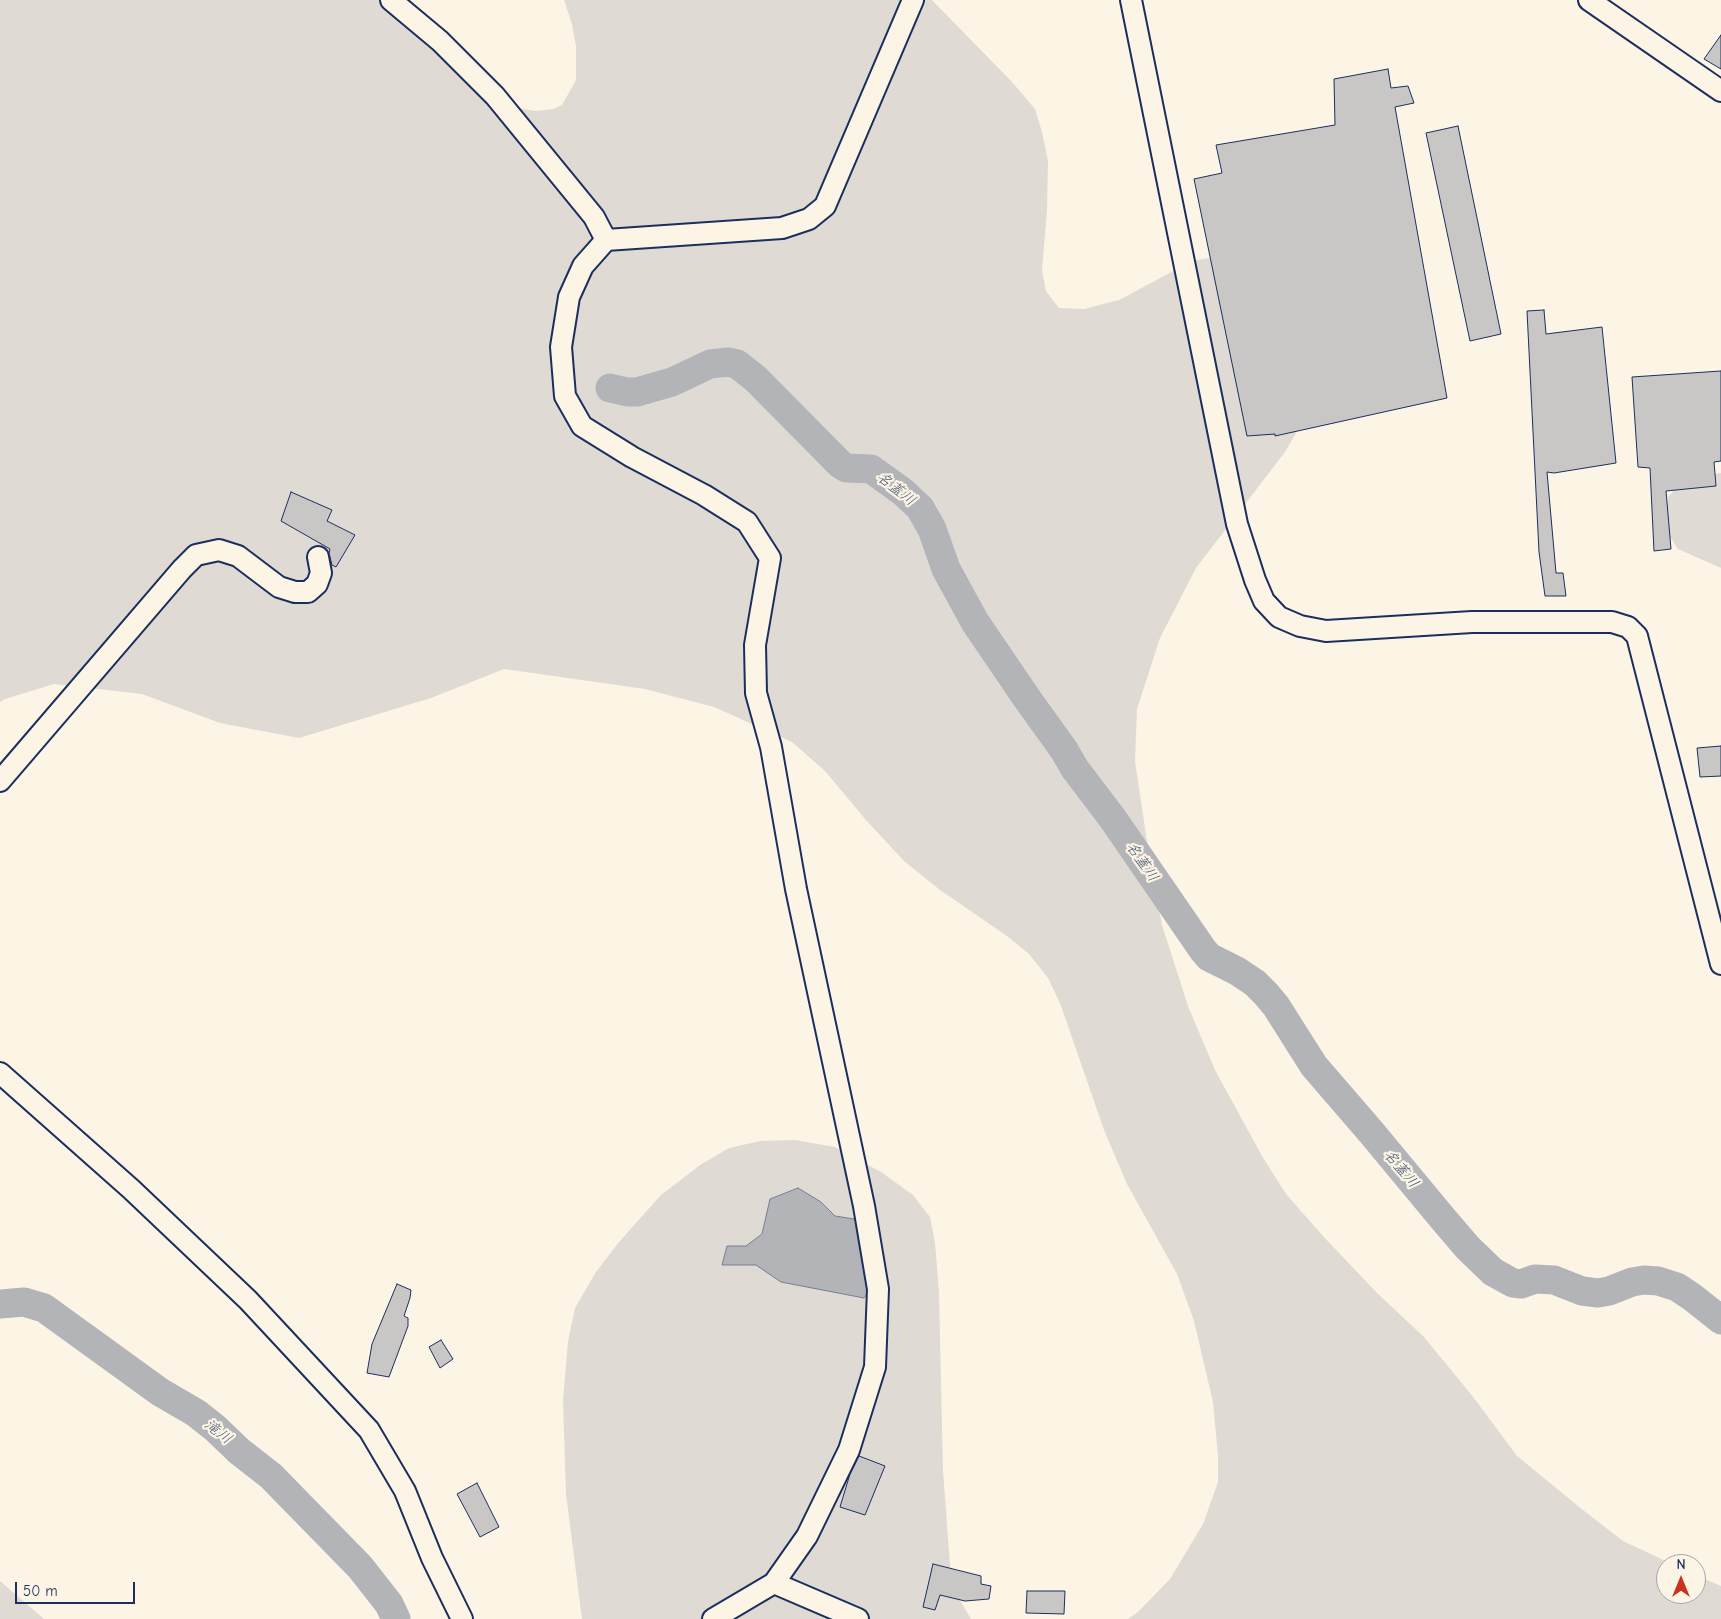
<!DOCTYPE html>
<meta charset="utf-8">
<style>
body{margin:0}
#map{position:relative;width:1721px;height:1619px;overflow:hidden;background:#fcf5e5;font-family:"Comic Neue",sans-serif}
canvas{display:block}
.north{position:absolute;left:1656px;top:1554px;width:50px;height:50px;box-sizing:border-box;background:#fcf5e5;border:1px solid #a2a6af;border-radius:50%;rotate:0deg;font-size:14px;font-weight:700;line-height:20px;text-align:center;color:#1b2f5e}
.north::after{content:'';display:block;margin:auto;width:18px;height:22px;background:#c8321e;clip-path:polygon(50% 0,100% 100%,50% 72%,0 100%)}
.scale{position:absolute;left:15px;top:1582px;width:120px;height:22px;box-sizing:border-box;border:2px solid #1b2f5e;border-top:0;padding-left:6px;font-size:15px;line-height:18px;white-space:nowrap;color:#1b2f5e;-webkit-text-stroke:4px #fcf5e5;paint-order:stroke}
</style>
<div id="map">
<canvas width="1721" height="1619"></canvas>
<div class="north">N</div>
<div class="scale">50 m</div>
</div>
<script>
const c = document.querySelector('canvas').getContext('2d');
c.lineJoin = 'round';
function fill(path, color) { c.fillStyle = color; c.fill(path, 'evenodd'); }
const shape = rows => new Path2D(rows.map(r => 'M' + r).join(''));
function strokePath(path, color, width, dash) { c.strokeStyle = color; c.lineWidth = width; c.lineCap = dash ? 'butt' : 'round'; c.setLineDash(dash || []); c.stroke(path); }
function drawText(font, color, halo, rows, align = 'center') {
  c.font = font + ' "Comic Neue","Klee One",sans-serif'; c.lineWidth = 4.5; c.setLineDash([]); c.textBaseline = 'middle'; c.strokeStyle = halo; c.fillStyle = color; for (const [text, x, y, turn = 0] of rows) {
    c.save(); c.translate(x, y); c.rotate((+turn || 0) * Math.PI / 180); c.textAlign = isNaN(turn) ? turn : align; if (halo) c.strokeText(text, 0, 0); c.fillText(text, 0, 0); c.restore();
  }
}
fill(shape([
 [0,0,407,0,517,108,536,111,553,109,562,105,576,80,576,46,572,24,564,0,932,0,1012,82,1035,109,1042,132,1048,161,1047,211,1042,270,1046,291,1059,308,1084,309,1119,300,1192,261,1221,256,1316,399,1285,452,1196,568,1160,638,1137,709,1135,761,1149,855,1162,925,1188,1006,1215,1070,1262,1156,1286,1194,1323,1236,1377,1293,1424,1337,1474,1398,1517,1456,1583,1510,1623,1541,1672,1564,1666,1564,1666,1594,1696,1594,1696,1575,1721,1586,1721,1619,1128,1619,1138,1612,1170,1579,1203,1524,1218,1482,1218,1456,1213,1402,1194,1321,1177,1274,1127,1184,1104,1130,1060,1003,1048,978,1029,954,1007,936,940,890,904,861,865,819,826,772,792,742,714,707,645,689,504,669,431,698,299,738,220,723,142,694,54,684,5,699,0,702],
 [1721,473,1721,568,1678,549,1667,532,1665,514,1668,497,1684,479],
 [795,1140,835,1147,881,1172,913,1195,930,1217,935,1243,939,1293,943,1470,950,1565,957,1595,971,1619,582,1619,566,1494,563,1401,568,1341,575,1308,596,1272,619,1242,661,1195,700,1165,729,1148,760,1141],
 [0,1581,44,1619,0,1619]
]), '#dfdbd4');
const water = shape([
 [798,1188,821,1202,835,1216,854,1219,861,1229,872,1287,864,1298,781,1282,756,1265,722,1265,727,1246,746,1246,762,1234,770,1199,798,1188]
]);
fill(water, '#b2b4b8');
strokePath(water, '#767f94', 1);
strokePath(shape([
 [610,388,627,392,637,392,672,382,710,364,728,362,737,364,756,379,840,464,846,468,871,469,903,492,920,508,932,529,946,569,975,622,1028,700,1064,750,1075,769,1113,819,1203,950,1209,957,1237,971,1255,983,1266,994,1276,1006,1314,1066,1371,1132,1444,1220,1468,1248,1493,1272,1513,1283,1521,1284,1535,1279,1554,1280,1582,1291,1598,1293,1609,1291,1632,1282,1644,1280,1658,1281,1677,1287,1692,1297,1721,1320],
 [0,1304,24,1302,44,1308,160,1392,196,1413,215,1428,239,1451,271,1476,360,1567,389,1604,396,1619]
]), '#b2b4b8', 29);
const building = shape([
 [1721,35,1721,69,1704,59,1721,35],
 [1388,69,1391,88,1408,86,1414,103,1395,107,1447,398,1275,436,1275,434,1247,436,1194,179,1222,173,1216,145,1335,125,1334,79,1388,69],
 [1458,126,1501,334,1470,341,1426,133,1458,126],
 [1544,310,1546,334,1602,327,1616,463,1554,473,1547,472,1556,573,1563,573,1566,596,1545,596,1539,552,1527,311,1544,310],
 [1721,371,1721,461,1714,462,1716,486,1666,491,1671,549,1654,551,1650,468,1638,467,1632,377,1721,371],
 [291,492,332,510,327,521,355,535,336,567,332,565,329,553,330,549,281,521,291,492],
 [1721,746,1721,776,1700,777,1697,748,1721,746],
 [397,1284,411,1290,410,1298,404,1316,408,1318,408,1326,389,1377,367,1373,372,1344,397,1284],
 [441,1340,453,1359,440,1368,429,1347,441,1340],
 [859,1456,885,1466,865,1515,840,1507,850,1474,859,1456],
 [477,1483,499,1527,480,1537,457,1494,477,1483],
 [933,1564,981,1576,981,1584,991,1586,989,1599,965,1601,940,1595,935,1610,923,1607,933,1564],
 [1027,1591,1065,1591,1064,1614,1026,1613,1027,1591]
]);
fill(building, '#c8c7c6');
strokePath(building, '#1b2f5e', 1);
const minor = shape([
 [391,0,440,41,495,96,594,217,606,240],
 [1131,0,1237,524,1255,580,1264,601,1279,617,1300,626,1326,631,1472,622,1612,622,1628,627,1637,636,1721,964],
 [1589,0,1721,91],
 [0,781,182,569,196,555,219,550,238,556,279,587,295,592,308,592,317,584,321,573,318,557],
 [0,1073,131,1189,248,1300,369,1430,405,1491,432,1558,462,1619],
 [774,1583,858,1619],
 [713,1619,774,1583,807,1536,849,1450,875,1367,878,1289,864,1206,796,889,771,747,756,693,755,645,770,558,747,522,704,495,632,457,582,426,565,396,561,347,569,297,583,266,606,240,782,228,809,219,825,206,913,0]
]);
strokePath(minor, '#1b2f5e', 24);
strokePath(minor, '#fcf5e5', 20);
drawText('italic 15px', '#485779', '#fcf5e5', [
 ["名蓋川",896,489,38],
 ["名蓋川",1142,862,55],
 ["名蓋川",1401,1169,50],
 ["滝川",218,1432,38]
]);
</script>
